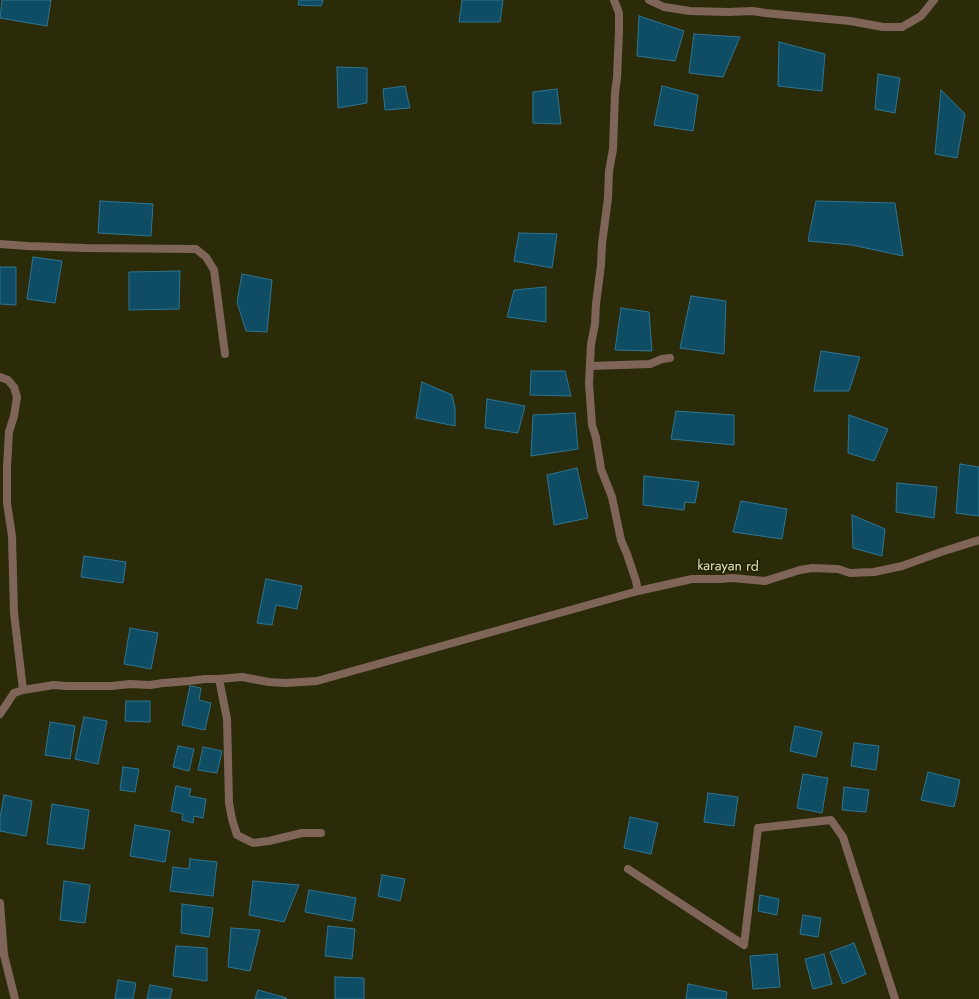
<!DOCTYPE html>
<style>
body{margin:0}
canvas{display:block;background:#2b2b0a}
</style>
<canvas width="979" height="999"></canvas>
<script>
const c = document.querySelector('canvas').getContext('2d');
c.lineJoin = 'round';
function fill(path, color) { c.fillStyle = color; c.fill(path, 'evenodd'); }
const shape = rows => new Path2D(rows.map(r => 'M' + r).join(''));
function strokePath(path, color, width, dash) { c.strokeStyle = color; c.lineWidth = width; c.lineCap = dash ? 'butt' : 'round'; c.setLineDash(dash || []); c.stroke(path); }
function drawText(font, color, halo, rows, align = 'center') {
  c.font = font + ' Jost,sans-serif'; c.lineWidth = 3.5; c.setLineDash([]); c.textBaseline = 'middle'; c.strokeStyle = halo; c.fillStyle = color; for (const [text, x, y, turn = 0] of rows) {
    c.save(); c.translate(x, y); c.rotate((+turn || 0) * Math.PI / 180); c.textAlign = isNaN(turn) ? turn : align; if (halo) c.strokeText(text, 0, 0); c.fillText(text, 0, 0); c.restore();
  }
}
const building = shape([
 [2,0,51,0,47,26,0,18,2,0],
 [299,0,323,0,321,6,298,5,299,0],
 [462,0,503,0,500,22,459,22,462,0],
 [639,16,684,31,675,61,637,56,639,16],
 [694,34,740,37,723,77,689,73,694,34],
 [779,42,825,54,822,91,778,86,779,42],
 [337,67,367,68,367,103,338,108,337,67],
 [878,74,900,78,895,113,875,109,878,74],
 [405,86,410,108,385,110,383,89,405,86],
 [662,86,698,95,693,131,654,125,662,86],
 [557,89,561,124,533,123,533,92,557,89],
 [941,90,965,114,957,158,935,154,941,90],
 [100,201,153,204,151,236,98,233,100,201],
 [816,201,895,203,903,256,852,245,808,241,816,201],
 [519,233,557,234,552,268,514,261,519,233],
 [33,257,62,261,55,303,27,299,33,257],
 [0,267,16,267,16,305,0,304,0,267],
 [180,271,179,309,129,310,129,272,180,271],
 [242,274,272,280,267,332,246,331,237,302,242,274],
 [546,287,546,322,507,317,514,290,546,287],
 [691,296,726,301,724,354,680,348,691,296],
 [621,308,649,312,652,351,615,350,621,308],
 [821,351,860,357,849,391,814,391,821,351],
 [531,371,565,371,571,396,530,395,531,371],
 [422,382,452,395,455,408,455,426,416,418,422,382],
 [487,399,525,406,518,433,485,428,487,399],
 [676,411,734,415,734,445,671,439,676,411],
 [575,413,578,449,531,456,533,415,575,413],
 [849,415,888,429,874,461,848,453,849,415],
 [960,464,979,467,979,516,956,513,960,464],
 [577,468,588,518,554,525,547,475,577,468],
 [644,476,699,482,695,503,685,502,684,510,643,505,644,476],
 [897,483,937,487,934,518,896,512,897,483],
 [741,501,787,509,782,539,733,532,741,501],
 [852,515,885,529,882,556,853,548,852,515],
 [84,556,126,562,123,583,81,577,84,556],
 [266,579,302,586,297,609,276,605,272,625,257,623,266,579],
 [130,628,158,633,151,669,124,664,130,628],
 [190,686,201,688,199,700,211,703,205,730,182,725,190,686],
 [126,701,150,701,150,722,125,721,126,701],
 [84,717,107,721,98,764,75,759,84,717],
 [50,722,75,726,70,759,45,755,50,722],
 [795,726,822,732,816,757,790,751,795,726],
 [854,743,879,746,876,770,851,766,854,743],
 [178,746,194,749,189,771,173,767,178,746],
 [203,747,222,751,217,773,198,770,203,747],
 [123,767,139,769,135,792,120,790,123,767],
 [928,772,960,780,954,807,921,800,928,772],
 [803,774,828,778,822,813,797,808,803,774],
 [176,786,191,789,189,796,206,799,203,818,194,816,193,823,182,820,183,814,171,811,176,786],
 [844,787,869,790,866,812,842,810,844,787],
 [708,793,738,797,734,826,704,822,708,793],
 [4,795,32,801,26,836,0,831,0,818,4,795],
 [52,804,89,810,84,849,47,844,52,804],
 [630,817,658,823,651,854,624,848,630,817],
 [135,825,170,831,165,862,130,856,135,825],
 [190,859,217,862,213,896,170,891,173,867,189,869,190,859],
 [382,875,405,879,400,901,378,896,382,875],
 [64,881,90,885,85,923,60,920,64,881],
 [253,881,299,885,284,922,249,915,253,881],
 [309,890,356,898,352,921,305,912,309,890],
 [760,895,779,899,777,915,758,911,760,895],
 [182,904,213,908,209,937,181,933,182,904],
 [803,915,821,918,818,937,800,934,803,915],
 [328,926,355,929,352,959,325,956,328,926],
 [231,928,260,930,250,971,228,967,231,928],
 [854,943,866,974,843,984,830,952,854,943],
 [176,946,207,948,207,981,173,976,176,946],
 [777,954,780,987,753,989,750,956,777,954],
 [824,954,832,984,813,989,805,959,824,954],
 [335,977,364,978,364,999,335,999,335,977],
 [118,980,136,983,133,999,115,999,118,980],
 [688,984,727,992,726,999,686,999,688,984],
 [150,985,172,989,170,999,147,999,150,985],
 [258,990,287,998,286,999,255,999,258,990]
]);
fill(building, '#0e4d64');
strokePath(building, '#2e7492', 1);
strokePath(shape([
 [591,366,650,364,662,359,670,358]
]), '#7e6558', 8);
strokePath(shape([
 [649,0,664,7,690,11,728,12,753,11,765,13,850,21,883,27,902,27,921,16,934,0],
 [0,244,27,246,85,248,196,249,206,257,214,270,225,354],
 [0,377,8,380,14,387,17,397,14,416,9,432,7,467,7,503,12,536,14,613,23,690],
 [638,591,692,579,720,579,732,578,765,581,800,570,812,568,838,569,850,573,874,572,902,566,941,552,979,540],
 [219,679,227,719,229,803,232,819,237,835,253,843,269,841,302,833,321,833],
 [0,714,14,693,23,690,54,685,65,686,112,686,130,684,150,685,163,683,189,681,205,679,219,679,242,677,269,682,286,683,317,681,638,591,636,581,627,554,621,540,612,497,601,469,596,438,592,425,589,383,591,344,595,324,596,304,601,265,602,244,608,198,609,171,613,149,615,93,617,78,619,32,619,13,614,0],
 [628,869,744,945,758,828,831,820,843,837,895,999],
 [0,903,4,955,15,999]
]), '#7e6558', 8);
drawText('14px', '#e1e2c2', '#222102', [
 ["karayan rd",728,567,1]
]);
</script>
